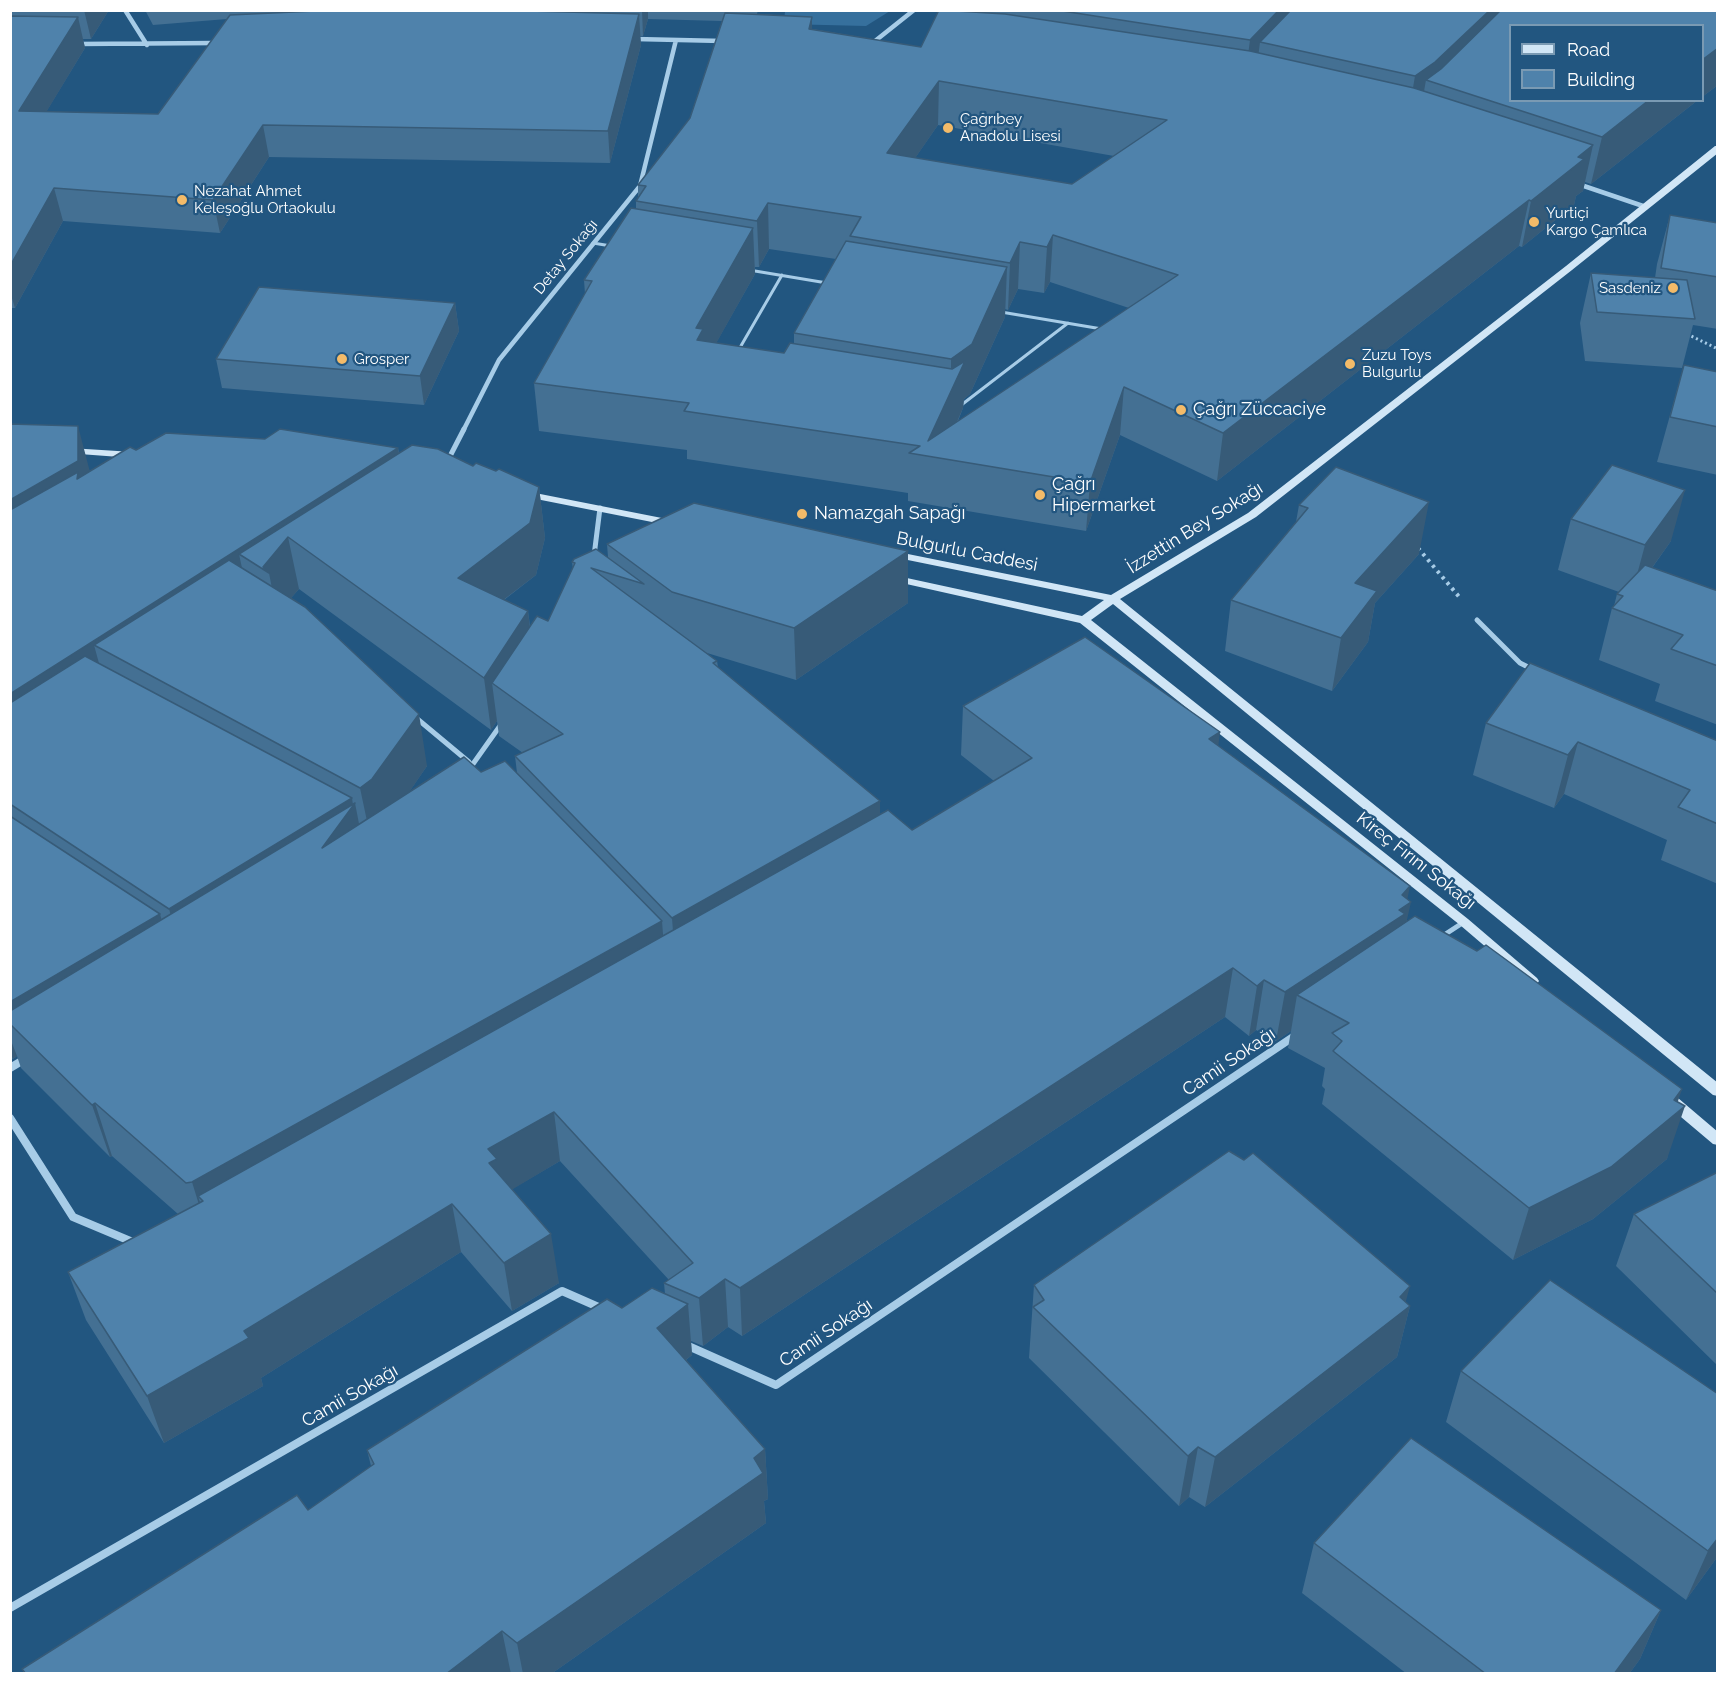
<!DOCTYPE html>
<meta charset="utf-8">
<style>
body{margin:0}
#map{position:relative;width:1728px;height:1684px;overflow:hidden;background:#225680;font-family:Raleway,sans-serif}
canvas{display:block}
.frame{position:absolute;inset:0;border:12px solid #fff;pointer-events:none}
.legend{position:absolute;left:1509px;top:24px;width:195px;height:78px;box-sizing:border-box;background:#225680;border:2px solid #7a9ab3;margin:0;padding:8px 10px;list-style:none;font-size:18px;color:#fff}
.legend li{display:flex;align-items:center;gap:12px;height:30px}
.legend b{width:30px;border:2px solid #7a9ab3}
</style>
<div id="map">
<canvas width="1728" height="1684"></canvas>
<div class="frame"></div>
<ul class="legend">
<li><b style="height:8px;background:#d1e6f6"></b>Road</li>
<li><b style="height:16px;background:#4f82ab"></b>Building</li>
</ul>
</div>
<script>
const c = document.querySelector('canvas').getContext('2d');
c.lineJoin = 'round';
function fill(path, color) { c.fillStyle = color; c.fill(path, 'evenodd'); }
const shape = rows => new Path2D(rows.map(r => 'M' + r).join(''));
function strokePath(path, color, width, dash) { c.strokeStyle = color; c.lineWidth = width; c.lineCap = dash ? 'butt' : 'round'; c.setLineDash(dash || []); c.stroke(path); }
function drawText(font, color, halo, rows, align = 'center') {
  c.font = font + ' Raleway,sans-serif'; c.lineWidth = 4.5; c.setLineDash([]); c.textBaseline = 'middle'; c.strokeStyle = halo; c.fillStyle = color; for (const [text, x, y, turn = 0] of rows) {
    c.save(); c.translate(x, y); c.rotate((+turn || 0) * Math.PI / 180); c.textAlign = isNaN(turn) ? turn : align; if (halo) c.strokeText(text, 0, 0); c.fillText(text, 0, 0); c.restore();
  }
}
fill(shape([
 [785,11,890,11,866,26,784,24]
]), '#36709d');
strokePath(shape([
 [1687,334,1718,349]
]), '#a7cce7', 3, [2, 3]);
strokePath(shape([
 [1418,548,1461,599]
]), '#a7cce7', 4, [3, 4.5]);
strokePath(shape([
 [593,243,611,246],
 [749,270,827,283],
 [1001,312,1102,329],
 [738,351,782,275],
 [960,406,1068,323]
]), '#a7cce7', 3);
strokePath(shape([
 [125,10,147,45],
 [635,39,723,41],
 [77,44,217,43],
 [870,45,914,10],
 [1578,184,1643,206],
 [463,431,499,360,640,186,676,40]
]), '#a7cce7', 4.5);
strokePath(shape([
 [447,462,464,429],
 [594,556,600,508],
 [1477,620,1520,663,1534,670],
 [415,717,469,762],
 [468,771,502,723],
 [1441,937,1464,922]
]), '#a7cce7', 5);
strokePath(shape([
 [10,1068,25,1059],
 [10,1118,73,1217,135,1243],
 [686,1345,776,1385,1296,1035],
 [10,1608,562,1291,603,1309]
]), '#a7cce7', 8);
fill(shape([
 [1715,146,1718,146,1718,153,1572,270,1256,517,1120,599,1718,1083,1718,1096,1713,1095,1113,604,1091,620,1468,919,1537,978,1539,981,1537,984,1529,984,1460,925,1080,623,893,581,888,578,893,575,1082,616,1104,600,893,557,888,554,893,551,1111,595,1248,513,1566,266,1715,146],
 [70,448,133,452,138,455,133,458,66,453,66,449,70,448],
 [525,491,672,520,677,523,672,526,521,496,520,494,525,491],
 [1673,1097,1678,1098,1718,1132,1718,1145,1713,1144,1668,1106,1666,1102,1668,1098,1673,1097]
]), '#d1e6f6');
fill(shape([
 [10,10,109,10,91,39,83,39,85,48,46,112,158,114,227,19,153,25,145,10,758,10,757,14,812,17,812,29,921,47,939,10,1718,10,1718,85,1702,97,1702,26,1510,100,1698,100,1591,184,1585,182,1583,191,1576,196,1574,205,1522,247,1519,246,1217,481,1120,435,1086,531,908,501,908,493,687,459,687,450,539,431,534,383,585,294,584,280,636,209,636,201,638,197,638,185,690,118,722,21,648,19,643,36,640,36,641,45,610,163,269,157,220,233,63,221,15,308,10,308],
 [938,125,1114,156,1072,184,915,158],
 [769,249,836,259,794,333,794,343,784,353,716,343,755,274,755,267,759,267],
 [1050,282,1129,308,958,421,963,408,964,399,970,394,1005,317,1005,309,1008,310,1018,289,1044,293],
 [1670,215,1718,223,1718,329,1693,325,1682,368,1585,361,1580,323,1591,273,1655,278,1657,264],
 [455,303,459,331,424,405,222,388,216,359],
 [1684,365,1718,372,1718,475,1657,462],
 [10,424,90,471,136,450,398,448,399,453,496,471,539,487,545,538,536,575,504,600,528,611,530,626,548,621,573,569,572,562,608,557,607,544,908,603,796,680,707,653,717,661,718,667,880,815,912,830,994,781,961,755,963,706,1218,746,1407,899,1407,922,1678,1102,1667,1159,1593,1219,1513,1260,1322,1104,1325,1089,1322,1086,1325,1068,1288,1048,1291,1031,1276,1041,1256,1030,1249,1036,1225,1017,742,1336,728,1327,703,1346,691,1341,692,1355,686,1360,765,1449,768,1499,764,1501,766,1523,551,1674,25,1674,22,1669,308,1510,371,1466,367,1450,622,1308,665,1294,664,1283,669,1280,560,1161,512,1189,559,1283,512,1311,461,1252,261,1378,263,1386,164,1443,86,1320,68,1272,178,1214,112,1156,110,1157,21,1068,17,1056,13,1059,10,1057],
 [299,589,491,730,497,721,499,736,523,753,515,756,517,773,481,772,409,792,427,766,291,598],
 [1299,505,1419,554,1375,603,1368,642,1332,691,1225,651,1231,600,1296,522],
 [1571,519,1671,541,1652,568,1718,591,1718,725,1655,701,1660,684,1599,660,1612,608,1614,606,1617,594,1619,592,1558,570],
 [1486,723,1718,741,1718,884,1661,860,1667,840,1564,794,1554,808,1473,775],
 [1718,1172,1718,1366,1616,1266,1634,1214],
 [1034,1285,1405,1302,1410,1306,1397,1357,1205,1507,1189,1497,1179,1506,1029,1358],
 [1461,1371,1718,1394,1718,1556,1686,1600,1446,1422],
 [1314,1543,1661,1610,1640,1659,1629,1674,1407,1674,1302,1593]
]), '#447093');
fill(shape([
 [84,10,109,10,91,39],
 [642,10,648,10,648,19,643,36],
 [1279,10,1306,10,1260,42,1256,74,1244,86,1250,40],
 [1490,10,1514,10,1511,26,1426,80,1420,114,1407,123,1415,76],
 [639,14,641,45,610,163,608,131],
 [78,17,85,48,27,144,19,111],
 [812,17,812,61,809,29],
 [1718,48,1718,85,1702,97,1702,60],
 [939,81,938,125,887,199,887,153],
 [1649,100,1698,100,1591,184,1602,137],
 [263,125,269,157,220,233,213,200],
 [1593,145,1583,191,1576,196,1574,205,1522,247,1531,201,1578,157],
 [54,188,63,221,15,308,10,292,10,266],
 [1529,200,1519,246,1217,481,1223,433],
 [768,203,769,249,759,267,757,221],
 [753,228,755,274,699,374,696,328],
 [1053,235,1050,282,1044,293,1047,247],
 [1020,242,1018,289,1008,310,1010,263],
 [1007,267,1005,317,970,394,964,399,963,408,941,458,928,441,951,391,951,359],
 [455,303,459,331,424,405,420,376],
 [1124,387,1120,435,1086,531,1090,483],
 [78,426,90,472,10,555,10,500],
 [398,448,405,494,288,537,299,589,277,614,269,573,239,554,248,596,94,645,106,689,10,751,10,694],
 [539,487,545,538,536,575,465,629,458,578],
 [1685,490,1671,541,1631,597,1645,545],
 [1429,502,1419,554,1375,603,1368,642,1332,691,1341,638,1355,583],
 [908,551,908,603,796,680,794,628],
 [528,611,534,663,492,683,497,721,491,730,484,678],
 [419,714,427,766,382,832,371,840,360,788],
 [1220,732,1214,782,1209,739],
 [1578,742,1564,794,1554,808,1568,755],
 [352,798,353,805,355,803,365,855,183,956,169,909],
 [880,801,880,854,676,970,672,918],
 [1410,886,1406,906,1411,902,1400,951,1297,995,1291,1031,1276,1041,1285,992,1402,895],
 [160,914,173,962,10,1023,10,1002],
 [662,921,666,974,198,1196,210,1233,208,1234,192,1182],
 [1233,968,1225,1017,742,1336,740,1288],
 [1264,980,1256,1030,1249,1036,1257,986],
 [10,1038,17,1056,13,1059,10,1053],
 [1682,1089,1673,1116,1685,1106,1667,1159,1593,1219,1513,1260,1529,1208,1674,1100],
 [95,1103,112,1156,110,1157,92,1105],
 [554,1112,560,1161,503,1195,489,1163,488,1149],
 [452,1204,461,1252,261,1378,263,1386,164,1443,147,1396,244,1331],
 [551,1234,559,1283,512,1311,504,1263],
 [725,1279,728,1327,703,1346,699,1298],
 [1410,1286,1403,1312,1410,1306,1397,1357,1205,1507,1215,1457,1400,1297],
 [688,1304,692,1355,662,1379,657,1328],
 [1198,1447,1189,1497,1179,1506,1188,1456],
 [765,1449,768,1499,764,1501,766,1523,551,1674,523,1674,517,1643],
 [1718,1538,1718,1556,1686,1600,1708,1551],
 [1661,1610,1640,1659,1629,1674,1614,1674],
 [502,1631,511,1674,446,1674]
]), '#375b78');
const building = shape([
 [337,10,491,10,639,14,608,131,263,125,213,200,54,188,10,266,10,16,78,17,19,111,158,114,230,15,337,10],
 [939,10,1005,14,1250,51,1414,88,1593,145,1578,157,1584,159,1531,201,1529,200,1223,433,1124,387,1090,483,909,453,920,446,684,411,689,403,534,383,592,281,584,280,631,208,753,228,696,328,703,329,697,340,784,353,790,343,952,369,965,361,928,441,1178,275,1053,235,1047,247,1020,242,1010,263,850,236,861,217,768,203,757,221,636,201,646,186,638,185,690,118,725,13,812,17,809,29,921,47,939,10],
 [939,81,1167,120,1072,184,887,153,939,81],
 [1056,10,1279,10,1250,40,1056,10],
 [1291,10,1490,10,1435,62,1415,76,1260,42,1291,10],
 [1501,10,1718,10,1718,48,1702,60,1702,26,1510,26,1510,100,1649,100,1602,137,1426,80,1441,69,1501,10],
 [1670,215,1718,223,1718,277,1661,268,1670,215],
 [846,241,1007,267,972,344,951,359,794,333,846,241],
 [1591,273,1687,280,1695,319,1597,312,1591,273],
 [259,287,455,303,420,376,216,359,259,287],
 [1684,365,1718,372,1718,427,1670,417,1684,365],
 [10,424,78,426,78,461,10,500,10,424],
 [280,429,398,448,10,694,10,510,78,472,77,479,130,447,136,450,166,433,265,439,280,429],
 [412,445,438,449,473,466,476,463,496,471,499,469,539,487,530,523,458,578,528,611,484,678,288,537,263,567,269,573,239,554,412,445],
 [1612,465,1685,490,1645,545,1571,519,1612,465],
 [1336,467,1429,502,1355,583,1377,591,1341,638,1231,600,1308,508,1299,505,1336,467],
 [694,503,908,551,794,628,672,592,607,544,694,503],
 [596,549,644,584,591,568,717,661,713,663,880,801,672,918,515,756,563,734,492,683,537,616,548,621,575,563,572,562,574,559,596,549],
 [229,560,305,607,419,714,372,779,360,788,94,645,229,560],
 [1645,565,1718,591,1718,666,1671,649,1683,635,1612,608,1623,596,1617,594,1645,565],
 [1085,637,1220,732,1209,739,1410,886,1402,895,1411,902,1399,910,1405,914,1285,992,1264,980,1257,986,1233,968,740,1288,725,1279,699,1298,664,1283,693,1263,554,1112,488,1149,497,1159,489,1163,551,1234,504,1263,452,1204,244,1331,249,1338,147,1396,68,1272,203,1201,198,1196,888,810,912,830,1032,758,963,706,1085,637],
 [85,656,352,798,169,909,10,804,10,703,85,656],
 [1530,663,1718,741,1718,824,1678,807,1690,790,1578,742,1568,755,1486,723,1530,663],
 [464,757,481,772,505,761,662,921,192,1182,186,1183,95,1103,92,1105,10,1024,10,1011,355,803,322,848,464,757],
 [10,816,160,914,10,1002,10,816],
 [1415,916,1477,951,1486,945,1682,1089,1674,1100,1685,1106,1611,1167,1529,1208,1333,1051,1342,1041,1332,1033,1349,1023,1297,995,1415,916],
 [1229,1151,1244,1160,1253,1153,1410,1286,1400,1297,1410,1306,1215,1457,1198,1447,1188,1456,1033,1307,1044,1300,1034,1285,1229,1151],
 [1718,1172,1718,1294,1634,1214,1718,1172],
 [1550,1280,1718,1394,1718,1538,1708,1551,1461,1371,1550,1280],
 [652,1288,688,1304,657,1328,765,1449,754,1458,763,1473,517,1643,502,1631,446,1674,26,1674,22,1669,297,1495,308,1510,374,1464,367,1450,607,1299,622,1308,652,1288],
 [1411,1438,1661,1610,1614,1674,1486,1674,1314,1543,1411,1438]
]);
fill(building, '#4f82ab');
strokePath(building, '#375b78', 1.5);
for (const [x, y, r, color] of [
 [948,128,6,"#f3bb69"],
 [182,200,6,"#f3bb69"],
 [1534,222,6,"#f3bb69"],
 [1673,288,6,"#f3bb69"],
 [342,359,6,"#f3bb69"],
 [1350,364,6,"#f3bb69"],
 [1181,410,6,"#f3bb69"],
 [1040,495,6,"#f3bb69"],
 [802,514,6,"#f3bb69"]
]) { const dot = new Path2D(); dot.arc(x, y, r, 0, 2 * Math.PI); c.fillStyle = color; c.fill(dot); strokePath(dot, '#225680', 2); }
drawText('15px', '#fff', '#225680', [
 ["Çağrıbey",960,119],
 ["Anadolu Lisesi",960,136],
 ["Nezahat Ahmet",194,191],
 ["Keleşoğlu Ortaokulu",194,208],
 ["Yurtiçi",1546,213],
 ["Kargo Çamlıca",1546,230],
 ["Sasdeniz",1661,288,"right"],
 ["Zuzu Toys",1362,355],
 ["Bulgurlu",1362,372],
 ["Grosper",354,359]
], 'left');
drawText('15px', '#fff', '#225680', [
 ["Detay Sokağı",566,257,-51]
]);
drawText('18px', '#fff', '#225680', [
 ["Çağrı Züccaciye",1193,410],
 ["Çağrı",1052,485],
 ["Hipermarket",1052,506],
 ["Namazgah Sapağı",814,514]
], 'left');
drawText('18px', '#fff', '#225680', [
 ["İzzettin Bey Sokağı",1195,528,-32],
 ["Bulgurlu Caddesi",967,552,11],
 ["Kireç Fırını Sokağı",1416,861,38],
 ["Camii Sokağı",1229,1062,-34],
 ["Camii Sokağı",826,1333,-34],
 ["Camii Sokağı",350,1396,-30]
]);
</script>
